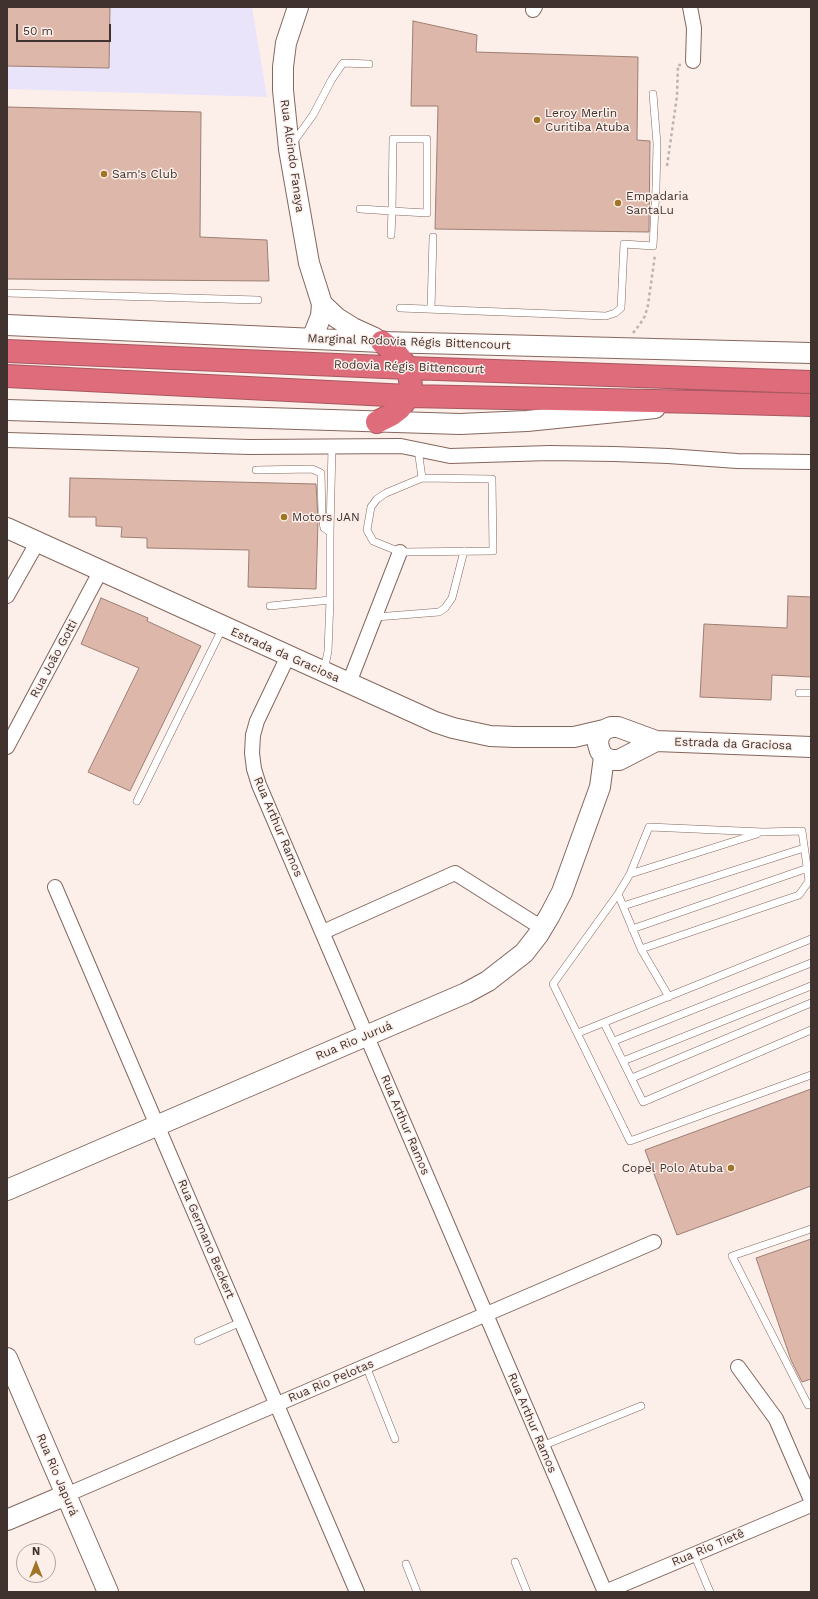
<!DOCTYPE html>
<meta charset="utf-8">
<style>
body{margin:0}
#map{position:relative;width:818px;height:1599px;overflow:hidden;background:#fcefea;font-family:"Work Sans",sans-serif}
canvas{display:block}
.frame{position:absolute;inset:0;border:8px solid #40332f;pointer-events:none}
.north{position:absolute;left:16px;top:1543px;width:40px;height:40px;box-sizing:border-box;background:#fcefea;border:1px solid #b1a49f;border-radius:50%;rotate:0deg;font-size:11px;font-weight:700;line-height:16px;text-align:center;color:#40332f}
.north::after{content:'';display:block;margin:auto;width:14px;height:18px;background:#a17526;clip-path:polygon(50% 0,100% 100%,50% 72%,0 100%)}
.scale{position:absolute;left:16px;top:24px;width:95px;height:18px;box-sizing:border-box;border:2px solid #40332f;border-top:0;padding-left:5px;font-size:12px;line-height:14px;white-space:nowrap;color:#40332f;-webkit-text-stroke:3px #fcefea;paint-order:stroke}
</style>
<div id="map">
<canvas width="818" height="1599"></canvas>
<div class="frame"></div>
<div class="north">N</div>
<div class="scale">50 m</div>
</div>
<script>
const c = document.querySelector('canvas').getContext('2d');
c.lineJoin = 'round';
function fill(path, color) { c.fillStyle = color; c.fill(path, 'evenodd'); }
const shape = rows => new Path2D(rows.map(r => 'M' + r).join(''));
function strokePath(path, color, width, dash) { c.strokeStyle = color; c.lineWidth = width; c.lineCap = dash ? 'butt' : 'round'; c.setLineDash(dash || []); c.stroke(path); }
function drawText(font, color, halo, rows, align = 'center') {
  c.font = font + ' "Work Sans",sans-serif'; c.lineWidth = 3; c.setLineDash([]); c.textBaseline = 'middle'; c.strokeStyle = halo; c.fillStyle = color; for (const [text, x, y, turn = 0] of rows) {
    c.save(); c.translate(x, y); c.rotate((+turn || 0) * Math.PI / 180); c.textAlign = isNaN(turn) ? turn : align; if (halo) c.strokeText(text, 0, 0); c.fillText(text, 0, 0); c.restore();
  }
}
fill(shape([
 [7,7,252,7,267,97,7,89]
]), '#eae4fa');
const building = shape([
 [7,7,110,7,109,68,7,66,7,7],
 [413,21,477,35,476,52,638,57,637,140,650,141,649,232,435,229,438,106,411,106,413,21],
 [7,107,201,112,200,237,267,240,269,281,7,279,7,107],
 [70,478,316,484,318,521,316,589,248,587,249,550,147,548,147,538,121,537,122,527,96,526,96,517,69,517,70,478],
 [788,596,811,597,811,677,772,675,771,700,700,697,704,624,787,628,788,596],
 [101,598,148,618,147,621,201,646,130,791,88,772,139,668,81,644,101,598],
 [811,1089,811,1186,677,1235,645,1150,811,1089],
 [811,1239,811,1379,802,1382,791,1360,756,1258,811,1239]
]);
fill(building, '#ddb7a9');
strokePath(building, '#9c7e73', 1);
const lane = shape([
 [292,144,313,115,332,79,343,63,369,64],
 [360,209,392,211,427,213,427,139,393,139,392,211,391,235],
 [7,293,258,300],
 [400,308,606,316,615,313,621,308,624,244,653,246,656,188,657,144,653,94],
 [431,309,433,237],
 [418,449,422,478,492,479,493,551,400,552,373,541,367,530,371,507,377,499,386,493,422,478],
 [256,470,312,469,321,473,322,516,324,528,330,532],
 [270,606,330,600],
 [376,617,439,612,445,608,452,598,464,551],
 [324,671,328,651,330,600,330,532,332,447],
 [799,693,811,693],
 [137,801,223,627],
 [630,874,757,834],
 [618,894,630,874,649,827,763,832,802,831,809,881,799,895,641,949],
 [623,906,804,848],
 [632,929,808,868],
 [669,997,641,949,618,894,553,984,630,1141,811,1075],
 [604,1023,643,1102,811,1030],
 [578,1033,811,939],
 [614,1041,811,963],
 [623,1061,811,986],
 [632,1078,811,1003],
 [811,1229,732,1256,808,1405,811,1404],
 [198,1341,241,1322],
 [366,1366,395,1439],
 [542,1446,641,1406],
 [694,1554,710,1592],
 [515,1562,527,1592],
 [406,1564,417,1592]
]);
const street = shape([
 [690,7,694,28,693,61],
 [533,10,535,7],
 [7,440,250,447,401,446,450,456,550,453,614,454,668,456,737,461,811,462],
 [7,596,37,543],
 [288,656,257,721,253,735,252,753,254,769,259,785,605,1592],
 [349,683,400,552],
 [7,747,100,572],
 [55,887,357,1592],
 [323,932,455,873,542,928],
 [738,1367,776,1419,811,1500],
 [66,1495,654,1242],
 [605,1592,811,1505]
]);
const secondary = shape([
 [298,7,286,43,283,67,283,90,289,149,309,263,322,304,337,318,353,328,375,338],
 [7,325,382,342,811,353],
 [312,339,321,316,322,304],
 [7,410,460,424,527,421,655,408],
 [7,528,435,722,453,728,490,736,515,737,574,737,604,730],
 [656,741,619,760,611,760,604,757,600,751,598,744,599,736,604,730,611,727,618,727,656,741,811,747],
 [7,1190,466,993,488,981,524,953,538,935,550,915,562,892,600,787,604,757],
 [7,1358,108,1592],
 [7,1520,66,1495]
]);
const highway = shape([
 [7,351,408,368,811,382],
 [7,376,409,396,701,402,811,405],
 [377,422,391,415,399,409,409,396,411,386,408,368,396,353,382,342]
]);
strokePath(lane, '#84675d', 8);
strokePath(street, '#84675d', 16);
strokePath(secondary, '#84675d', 22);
strokePath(highway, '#a75860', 24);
strokePath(shape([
 [667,166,677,96,678,65,681,65],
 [633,333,640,324,645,316,648,305,655,255]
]), '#bfb2ad', 2.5, [3, 3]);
strokePath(lane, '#fff', 7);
strokePath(street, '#fff', 14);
strokePath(secondary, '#fff', 20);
strokePath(highway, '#df6c7b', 22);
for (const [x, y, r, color] of [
 [537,120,4,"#a17526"],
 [104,174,4,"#a17526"],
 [618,203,4,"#a17526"],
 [284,517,4,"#a17526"],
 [731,1168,4,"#a17526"]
]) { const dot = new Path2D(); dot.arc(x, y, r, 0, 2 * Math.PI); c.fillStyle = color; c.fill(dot); strokePath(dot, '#fcefea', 1.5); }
drawText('12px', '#40332f', '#fcefea', [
 ["Leroy Merlin",545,113],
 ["Curitiba Atuba",545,127],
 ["Sam's Club",112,174],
 ["Empadaria",626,196],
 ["SantaLu",626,210],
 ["Motors JAN",292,517],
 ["Copel Polo Atuba",723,1168,"right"]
], 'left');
drawText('12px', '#40332f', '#fcefea', [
 ["Rua Alcindo Fanaya",292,156,82],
 ["Marginal Rodovia Régis Bittencourt",409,342,2],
 ["Rodovia Régis Bittencourt",409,367,2],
 ["Estrada da Graciosa",285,655,24],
 ["Rua João Gotti",54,659,-62],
 ["Estrada da Graciosa",733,744,2],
 ["Rua Arthur Ramos",278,827,67],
 ["Rua Rio Juruá",354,1041,-23],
 ["Rua Arthur Ramos",405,1125,67],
 ["Rua Germano Beckert",206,1239,67],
 ["Rua Rio Pelotas",331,1381,-23],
 ["Rua Arthur Ramos",532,1423,67],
 ["Rua Rio Japurá",57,1475,67],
 ["Rua Rio Tietê",708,1548,-23]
]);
</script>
